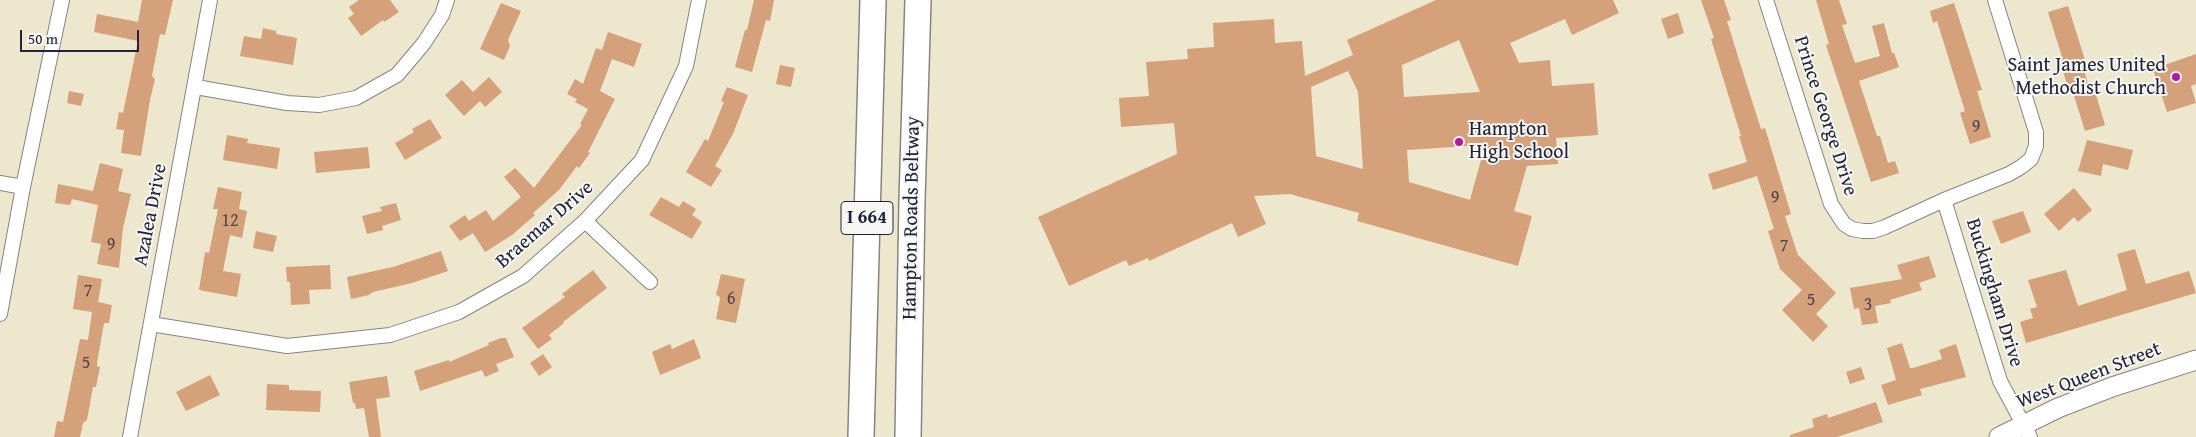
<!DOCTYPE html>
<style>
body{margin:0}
#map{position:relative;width:2196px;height:437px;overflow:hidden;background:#ede7ce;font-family:"Gentium Book Plus",serif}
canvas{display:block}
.scale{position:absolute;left:20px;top:30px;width:119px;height:22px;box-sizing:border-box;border:2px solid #22223b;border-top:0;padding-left:6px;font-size:15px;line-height:18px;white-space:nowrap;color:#22223b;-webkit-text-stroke:4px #f6f6f2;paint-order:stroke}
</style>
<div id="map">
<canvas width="2196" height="437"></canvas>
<div class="scale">50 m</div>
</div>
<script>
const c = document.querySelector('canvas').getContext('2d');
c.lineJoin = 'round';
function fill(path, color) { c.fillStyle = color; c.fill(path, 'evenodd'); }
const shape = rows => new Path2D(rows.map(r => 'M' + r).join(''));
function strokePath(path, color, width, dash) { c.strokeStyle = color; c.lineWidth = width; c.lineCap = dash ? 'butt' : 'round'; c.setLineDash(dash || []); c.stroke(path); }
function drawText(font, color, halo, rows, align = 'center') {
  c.font = font + ' "Gentium Book Plus",serif'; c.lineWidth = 4; c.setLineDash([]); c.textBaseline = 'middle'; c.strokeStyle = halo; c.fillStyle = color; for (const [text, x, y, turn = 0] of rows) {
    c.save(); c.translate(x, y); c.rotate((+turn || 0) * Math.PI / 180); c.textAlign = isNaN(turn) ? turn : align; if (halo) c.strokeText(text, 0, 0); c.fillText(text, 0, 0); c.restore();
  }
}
fill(shape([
 [142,0,173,0,165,35,160,34,152,76,155,79,150,100,141,156,121,153,124,130,116,129,119,112,123,113,138,41,94,32,97,14,138,22],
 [359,0,390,0,399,12,384,22,383,20,361,36,348,18,354,14,349,7],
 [754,0,774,0,770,21,766,20,752,72,735,67,745,30,747,30],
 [1436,0,1613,0,1619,13,1572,35,1565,19,1510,43,1519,63,1550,60,1552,86,1594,83,1598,135,1556,138,1558,164,1527,166,1514,211,1532,216,1518,266,1357,221,1359,213,1290,194,1254,196,1266,224,1238,237,1232,223,1149,261,1148,258,1129,266,1126,260,1069,286,1038,217,1177,154,1174,123,1121,127,1119,98,1149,96,1146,62,1188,59,1187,49,1214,47,1213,23,1274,19,1275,43,1302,41,1305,76,1353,55,1347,40],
 [1459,40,1480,92,1404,97,1402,65],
 [1348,71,1358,92,1363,169,1316,156,1311,87],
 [1485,145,1470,200,1409,182,1407,150],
 [1701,0,1724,0,1731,20,1727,21,1745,79,1761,129,1765,128,1791,214,1785,216,1798,255,1836,293,1816,314,1828,326,1813,342,1782,310,1802,290,1780,269,1768,231,1774,229,1757,176,1713,190,1708,174,1747,162,1739,136,1741,136,1711,39,1714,38],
 [1816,0,1839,0,1847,24,1842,25,1855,63,1880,56,1872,26,1884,23,1892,53,1894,53,1899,67,1859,81,1877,136,1880,136,1888,163,1895,161,1899,173,1871,182,1826,45,1829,44],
 [501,3,521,11,508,40,510,46,504,60,480,49],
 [1954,3,1982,90,1977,91,1991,137,1970,144,1960,113,1965,111,1937,21,1933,23,1930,11],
 [2068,6,2085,60,2081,61,2090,90,2094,88,2105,125,2085,131,2071,86,2068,87,2059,59,2062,57,2048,12],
 [1678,13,1684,33,1668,39,1661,19],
 [263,28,276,31,276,34,297,38,293,65,240,56,244,36,261,39],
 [608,32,642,44,634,67,612,59,600,91,615,99,588,152,590,153,579,168,577,166,559,190,533,213,535,215,512,235,485,252,473,233,460,241,449,226,465,215,469,221,486,210,493,221,521,197,504,177,515,168,534,188,582,125,580,124,588,109,575,102,577,99,567,94,575,79,583,84,596,48,602,50],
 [2196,54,2196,84,2191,86,2196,103,2167,112,2153,69],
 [780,65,795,68,791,87,776,84],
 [489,77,502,92,485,107,480,101,464,116,445,95,462,80,473,92],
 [727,87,748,95,733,134,715,166,722,170,711,187,686,172,705,139,708,141,724,102,721,101],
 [69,91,84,94,81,106,67,103],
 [430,119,442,138,405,160,395,143,414,132,412,129],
 [227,135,248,139,247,143,280,148,277,169,223,160],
 [2087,140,2133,150,2128,170,2103,164,2101,176,2078,171],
 [368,147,370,168,316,173,314,152],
 [100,163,123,169,118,191,131,194,123,228,119,268,97,264,101,244,91,242,98,205,72,199,70,205,55,203,58,184,93,191],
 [218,187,242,192,239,209,247,211,242,238,230,235,223,271,241,274,237,297,199,290,205,252,209,253,218,209,213,209],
 [2074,188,2092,210,2078,222,2074,217,2059,231,2044,214],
 [661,197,679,207,683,201,696,209,692,215,702,222,692,239,649,215],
 [396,203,401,220,382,226,383,230,367,234,362,216,382,211,380,207],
 [2023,211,2031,232,2001,244,1992,221],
 [256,231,277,236,273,252,253,248],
 [2135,249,2146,284,2189,271,2196,293,2026,343,2020,322,2033,318,2030,309,2037,307,2028,280,2066,270,2078,306,2127,290,2117,254],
 [441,251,448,271,412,283,373,292,369,295,351,299,347,277,393,267],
 [1929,256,1936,277,1919,283,1922,290,1890,300,1891,303,1875,306,1878,323,1862,325,1859,308,1854,309,1850,288,1902,279,1897,265],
 [330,265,331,289,309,290,310,304,291,305,290,282,287,282,286,267],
 [593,270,607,288,563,322,564,323,549,335,552,339,538,349,522,328,565,297,562,294],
 [721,274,745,279,736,323,716,319,720,299,719,296,716,295],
 [78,275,102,279,98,302,112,305,109,323,104,323,97,363,97,366,100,367,96,387,93,387,87,420,83,423,80,437,54,437,57,421,63,422,80,339,88,340,92,312,73,309],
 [501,338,506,338,514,357,496,364,499,371,485,377,482,370,420,391,414,371,449,360,449,362,489,345,488,343],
 [694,339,701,358,660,375,652,352,670,344,672,349],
 [1902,343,1910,368,1913,368,1942,359,1939,350,1956,344,1966,377,1920,389,1922,395,1888,405,1881,385,1896,380,1887,348],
 [543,354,552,367,539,376,530,363],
 [1861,367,1865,379,1850,384,1846,372],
 [210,375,220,395,186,411,176,392],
 [387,376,390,397,376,399,381,437,369,437,364,408,356,409,355,403,353,403,349,382],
 [267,384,289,385,289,390,321,391,320,412,266,410],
 [1876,402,1883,422,1837,437,1790,437,1790,435,1814,427,1812,419,1827,414,1828,418]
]), '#d4a17b');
const minor = shape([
 [1766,0,1831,204,1844,224,1852,229,1863,231,1873,231,1885,227,1944,200,2009,174,2021,167,2031,159,2036,146,2036,132,1995,0],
 [196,87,287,103,319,105,356,98,397,75,424,43,442,15,447,0],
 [0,183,23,187],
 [1944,200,2000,381,2030,437],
 [585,221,650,282],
 [0,314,23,187,62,0],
 [151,324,287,346,390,335,459,312,523,276,585,221,642,160,686,66,699,0],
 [130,437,210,0]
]);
const secondary = shape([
 [1999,437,2058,408,2112,387,2196,360]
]);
const motorway = shape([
 [861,437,873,0],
 [908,437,912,200,918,0]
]);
strokePath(minor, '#888484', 16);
strokePath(secondary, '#888484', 21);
strokePath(motorway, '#888484', 28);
strokePath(minor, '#fff', 14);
strokePath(secondary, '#fff', 19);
strokePath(motorway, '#fff', 25);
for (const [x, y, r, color] of [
 [2176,77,5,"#b5179e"],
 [1459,142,5,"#b5179e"]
]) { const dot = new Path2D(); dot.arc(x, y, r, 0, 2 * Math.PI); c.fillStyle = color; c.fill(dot); strokePath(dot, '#f6f6f2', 2); }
drawText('18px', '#4e424b', null, [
 ["9",1976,127],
 ["9",1775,198],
 ["12",230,221],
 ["9",111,245],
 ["7",1784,246],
 ["7",88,291],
 ["6",731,299],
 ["5",1811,300],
 ["3",1868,305],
 ["5",86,363]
]);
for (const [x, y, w] of [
 [867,218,52]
]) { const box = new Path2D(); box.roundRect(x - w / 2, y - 16.5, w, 33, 4); c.fillStyle = '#f6f6f2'; c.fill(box); strokePath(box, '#22223b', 1); }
drawText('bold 19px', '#22223b', null, [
 ["I 664",867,218]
]);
drawText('20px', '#22223b', '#f6f6f2', [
 ["Saint James United",2166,66],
 ["Methodist Church",2166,89],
 ["Hampton",1469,130,"left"],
 ["High School",1469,153,"left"]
], 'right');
drawText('20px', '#22223b', '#f6f6f2', [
 ["Prince George Drive",1825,116,72],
 ["Azalea Drive",151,215,-79],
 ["Hampton Roads Beltway",912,218,-89],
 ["Braemar Drive",545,225,-41],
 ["Buckingham Drive",1994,293,73],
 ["West Queen Street",2089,376,-21]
]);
</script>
